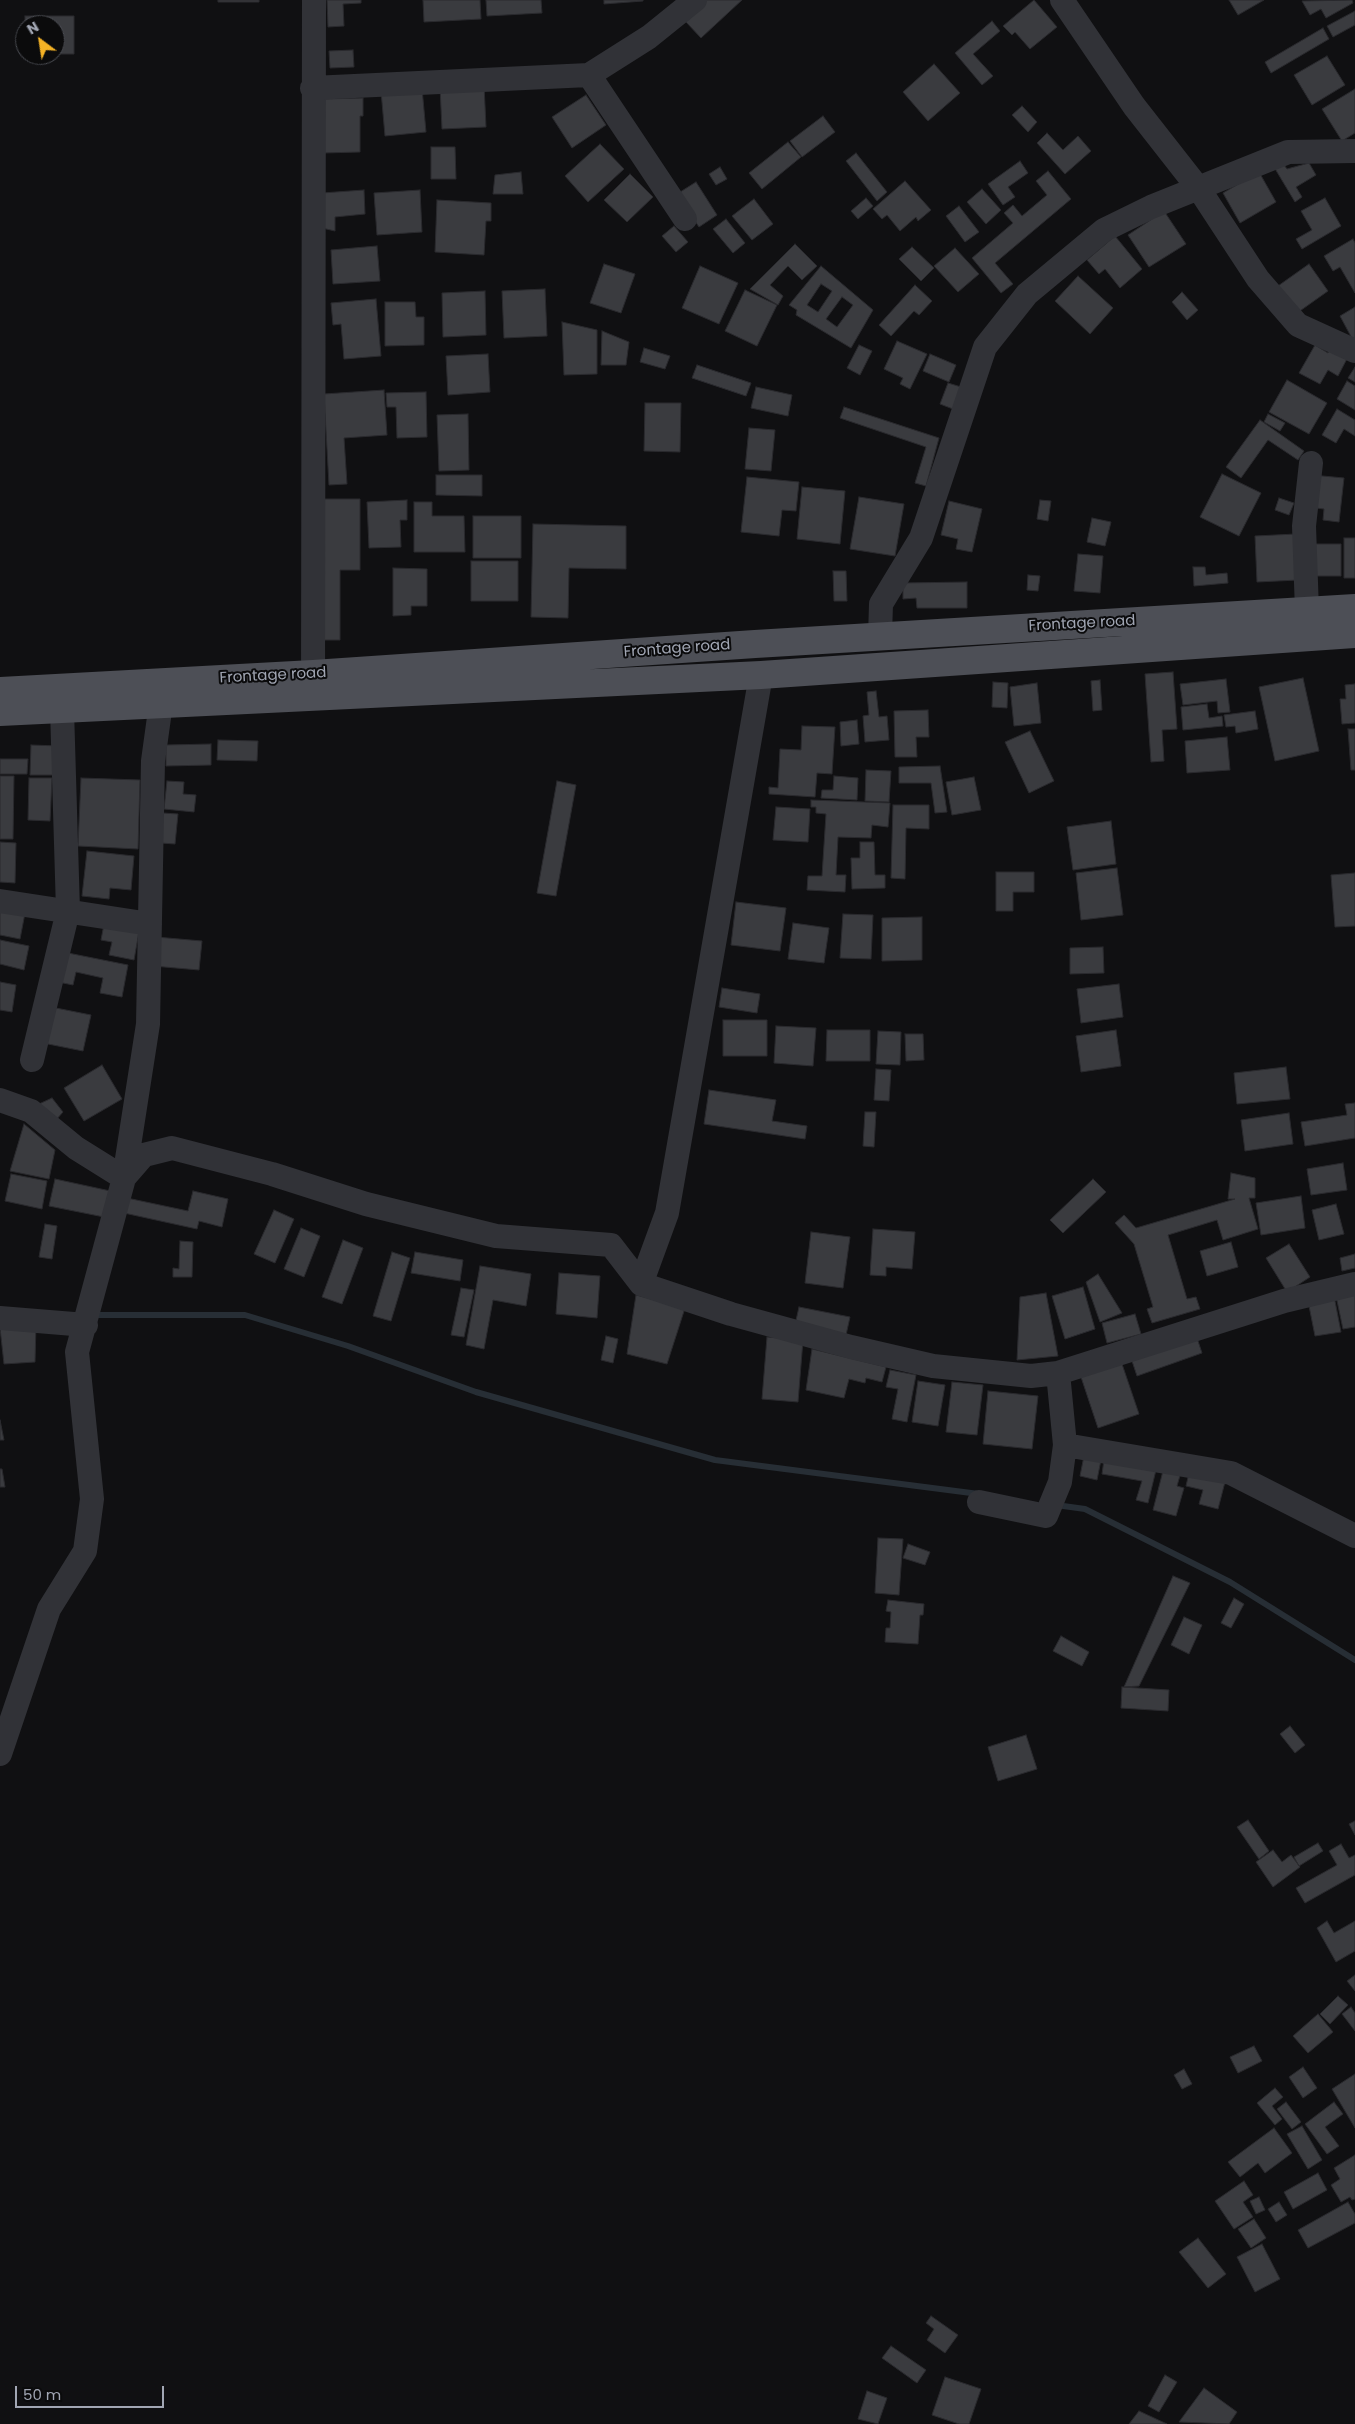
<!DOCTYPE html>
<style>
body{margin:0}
#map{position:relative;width:1355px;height:2424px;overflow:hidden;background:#101012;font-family:Poppins,sans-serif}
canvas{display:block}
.north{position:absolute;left:15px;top:15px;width:50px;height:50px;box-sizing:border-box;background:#0b0b0c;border:1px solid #47494f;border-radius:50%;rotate:329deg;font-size:14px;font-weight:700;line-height:20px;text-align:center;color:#a1a6b3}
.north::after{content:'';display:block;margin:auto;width:18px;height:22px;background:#f4b225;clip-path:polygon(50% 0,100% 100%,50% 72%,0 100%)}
.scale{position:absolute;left:15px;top:2386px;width:149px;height:22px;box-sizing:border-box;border:2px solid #a1a6b3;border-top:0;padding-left:6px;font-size:15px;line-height:18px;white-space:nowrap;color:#a1a6b3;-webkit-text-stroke:4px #0b0b0c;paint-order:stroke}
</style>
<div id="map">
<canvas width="1355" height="2424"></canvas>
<div class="north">N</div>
<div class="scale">50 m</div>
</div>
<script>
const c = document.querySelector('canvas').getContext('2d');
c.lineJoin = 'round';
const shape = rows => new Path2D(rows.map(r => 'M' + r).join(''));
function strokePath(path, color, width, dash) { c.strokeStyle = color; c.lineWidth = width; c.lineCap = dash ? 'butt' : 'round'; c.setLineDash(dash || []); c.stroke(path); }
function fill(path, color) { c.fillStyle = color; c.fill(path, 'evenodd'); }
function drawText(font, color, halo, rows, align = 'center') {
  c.font = font + ' Poppins,sans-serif'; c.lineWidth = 4; c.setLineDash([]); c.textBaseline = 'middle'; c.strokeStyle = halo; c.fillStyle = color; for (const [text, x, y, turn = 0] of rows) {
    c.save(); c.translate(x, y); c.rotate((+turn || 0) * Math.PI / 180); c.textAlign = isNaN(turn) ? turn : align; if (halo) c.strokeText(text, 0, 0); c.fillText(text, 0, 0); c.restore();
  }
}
strokePath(shape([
 [91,1315,245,1315,348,1346,476,1392,715,1460,979,1494],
 [1056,1505,1085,1509,1230,1582,1355,1660]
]), '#272e35', 6);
const building = shape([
 [218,0,259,0,259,2,218,2,218,0],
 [327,0,361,0,361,3,343,4,344,26,328,27,327,0],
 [423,0,480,0,481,19,424,22,423,0],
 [486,0,541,0,542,13,487,16,486,0],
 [604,0,643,0,643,1,604,4,604,0],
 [697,0,742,0,701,38,686,22,700,9,697,0],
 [1034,0,1057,27,1030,49,1015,32,1012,35,1003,26,1034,0],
 [1229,0,1264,0,1238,15,1229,0],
 [1352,0,1353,3,1326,18,1321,9,1310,15,1302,1,1352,0],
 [1355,11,1355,25,1333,37,1327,26,1355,11],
 [25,16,74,16,74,54,55,54,55,25,25,25,25,16],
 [992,21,1000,31,973,54,993,76,982,85,955,53,992,21],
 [1323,28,1329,39,1271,73,1265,62,1323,28],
 [353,50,354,67,330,68,329,51,353,50],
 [1327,56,1345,85,1312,105,1294,75,1327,56],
 [934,64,960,93,928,121,903,92,934,64],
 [484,84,486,127,442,129,440,87,484,84],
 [422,88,426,132,385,136,381,91,422,88],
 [1355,89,1355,133,1342,141,1322,109,1355,89],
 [586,95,606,125,572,148,552,117,586,95],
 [363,98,363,116,360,116,360,152,323,153,322,99,363,98],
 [1022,106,1037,122,1028,132,1012,115,1022,106],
 [823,116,835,132,802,157,790,141,823,116],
 [1047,133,1063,150,1078,136,1091,151,1065,174,1037,143,1047,133],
 [788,142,801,157,762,189,749,173,788,142],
 [600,144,624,169,588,202,565,176,600,144],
 [431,147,455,147,456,179,431,179,431,147],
 [856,153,887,192,877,201,846,161,856,153],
 [1020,161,1028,173,1008,187,1015,197,1003,205,988,184,1020,161],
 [1282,162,1287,169,1309,163,1316,175,1296,187,1302,197,1295,202,1274,167,1282,162],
 [720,167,727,179,716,185,709,174,720,167],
 [1048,171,1071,199,995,263,1013,284,1001,293,972,258,1013,223,1004,213,1013,205,1022,216,1047,195,1036,181,1048,171],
 [521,172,523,194,493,194,495,175,521,172],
 [1259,172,1276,202,1240,223,1223,193,1259,172],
 [630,174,653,197,627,222,604,200,630,174],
 [905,181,931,210,918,221,916,217,900,231,887,215,882,219,873,209,905,181],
 [696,182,717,215,699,227,677,194,696,182],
 [982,189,1001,210,986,224,967,202,982,189],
 [364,190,365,214,335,217,335,231,322,228,322,193,364,190],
 [420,190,422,232,377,235,374,193,420,190],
 [866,198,873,206,858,219,851,211,866,198],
 [1325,198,1341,226,1302,249,1296,239,1312,230,1301,211,1325,198],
 [754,199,773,224,752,240,732,216,754,199],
 [437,200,491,203,491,221,486,221,484,255,435,252,437,200],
 [959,206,979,232,965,242,946,216,959,206],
 [1164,211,1186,244,1149,267,1128,235,1164,211],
 [726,219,745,243,733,253,713,229,726,219],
 [674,226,688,242,676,252,662,236,674,226],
 [1115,236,1142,269,1120,288,1105,269,1099,274,1087,260,1115,236],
 [1353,239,1355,243,1355,293,1340,267,1333,271,1324,256,1353,239],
 [795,244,817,266,802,280,788,266,770,285,783,296,778,305,750,289,795,244],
 [377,246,380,281,333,284,331,250,377,246],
 [912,247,934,268,921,281,899,259,912,247],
 [955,248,979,274,958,292,934,266,955,248],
 [604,264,635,274,621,313,590,303,604,264],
 [1309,264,1328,291,1297,313,1278,286,1309,264],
 [700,266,738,283,719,324,682,308,700,266],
 [821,266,873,310,851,348,796,315,797,310,789,305,821,266],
 [821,284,832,291,818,312,807,305,821,284],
 [842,297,853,305,837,327,826,319,842,297],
 [1078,276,1113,308,1090,334,1055,301,1078,276],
 [915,285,932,301,919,315,914,311,891,336,879,325,915,285],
 [545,289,547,336,504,338,502,291,545,289],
 [745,290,777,305,757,346,725,331,745,290],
 [485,291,486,335,443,337,442,293,485,291],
 [1182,292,1198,310,1187,320,1172,302,1182,292],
 [376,299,381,356,344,359,341,324,333,325,331,303,376,299],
 [385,302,415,302,416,317,424,317,424,345,385,346,385,302],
 [1355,307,1355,344,1340,316,1355,307],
 [562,322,597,330,597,374,564,375,562,322],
 [602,331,629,342,626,365,601,365,602,331],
 [897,341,927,354,910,389,900,384,903,378,884,369,897,341],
 [1333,343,1350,353,1338,376,1328,370,1320,384,1299,373,1315,345,1328,353,1333,343],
 [859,345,872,351,860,375,847,368,859,345],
 [644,348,670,356,665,369,640,362,644,348],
 [488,354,490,392,448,395,446,356,488,354],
 [930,354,956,365,949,382,923,371,930,354],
 [697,365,751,383,746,396,692,378,697,365],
 [1355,367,1355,382,1348,378,1355,367],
 [1287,380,1327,403,1309,434,1269,412,1287,380],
 [1347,381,1355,386,1355,410,1337,399,1347,381],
 [948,383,961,387,953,409,940,404,948,383],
 [756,387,792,395,788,416,751,408,756,387],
 [384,390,387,435,344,438,347,484,329,485,324,394,384,390],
 [426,392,427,437,397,438,396,407,387,407,386,393,426,392],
 [645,403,681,403,680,452,644,451,645,403],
 [844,407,939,438,926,486,915,483,926,447,840,418,844,407],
 [1337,409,1355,420,1355,436,1344,429,1336,443,1322,435,1337,409],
 [468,414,469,470,439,471,437,415,468,414],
 [1268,414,1285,423,1280,431,1264,422,1268,414],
 [1260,420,1304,451,1298,460,1268,440,1241,478,1226,467,1260,420],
 [749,428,775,430,771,471,745,469,749,428],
 [1222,474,1261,493,1239,536,1200,517,1222,474],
 [436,475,482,475,482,496,436,495,436,475],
 [1312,475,1344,478,1339,522,1323,520,1324,509,1308,507,1312,475],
 [747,477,799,482,796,511,782,510,779,536,741,532,747,477],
 [802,487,845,491,840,544,797,539,802,487],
 [859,497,904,504,895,556,850,549,859,497],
 [1279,498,1294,503,1289,515,1275,510,1279,498],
 [320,499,360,499,360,570,340,570,340,640,319,640,320,499],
 [407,500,407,520,400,520,401,547,369,548,367,502,407,500],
 [1040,500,1051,501,1048,521,1037,519,1040,500],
 [949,501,982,509,972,552,956,549,958,539,941,535,949,501],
 [414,502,432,502,432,516,464,516,465,552,414,552,414,502],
 [473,516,521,516,521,558,473,558,473,516],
 [1092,518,1111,522,1105,546,1087,542,1092,518],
 [533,524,626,526,626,569,569,568,568,618,531,617,533,524],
 [1296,534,1298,580,1257,582,1255,536,1296,534],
 [1344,538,1355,538,1355,578,1344,578,1344,538],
 [1310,544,1341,544,1341,576,1310,576,1310,544],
 [1078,554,1103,556,1100,593,1074,591,1078,554],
 [471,561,518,561,518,601,471,601,471,561],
 [1193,567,1205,567,1206,575,1227,573,1228,583,1194,586,1193,567],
 [393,568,427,569,427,606,411,606,411,615,393,616,393,568],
 [833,571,846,571,847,601,834,601,833,571],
 [1028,575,1040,576,1038,591,1027,590,1028,575],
 [967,582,967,608,917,608,916,598,903,599,903,583,967,582],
 [1173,672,1177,729,1162,730,1164,761,1151,762,1145,674,1173,672],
 [1303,678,1319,751,1275,761,1259,687,1303,678],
 [1226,679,1230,712,1218,713,1217,701,1183,705,1180,684,1226,679],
 [1100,680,1102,710,1093,711,1091,681,1100,680],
 [993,682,1008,683,1007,708,992,707,993,682],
 [1037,683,1041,723,1014,726,1010,687,1037,683],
 [1355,684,1355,723,1342,724,1340,699,1346,699,1345,685,1355,684],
 [876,691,879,717,887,716,889,740,865,742,863,716,869,715,867,692,876,691],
 [1207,704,1209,718,1222,716,1223,726,1183,730,1181,707,1207,704],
 [928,710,929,737,916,737,917,757,895,757,894,711,928,710],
 [1255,711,1258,729,1236,733,1235,726,1226,727,1224,715,1255,711],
 [857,720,859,744,841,746,840,722,857,720],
 [802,726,835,727,832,774,817,773,815,797,769,794,769,787,778,788,780,749,801,750,802,726],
 [1348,729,1355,729,1355,770,1351,770,1348,729],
 [1030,731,1054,781,1029,793,1005,742,1030,731],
 [1227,737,1230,770,1187,773,1185,741,1227,737],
 [218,740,258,741,257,761,217,760,218,740],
 [211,744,211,765,166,766,166,745,211,744],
 [31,745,60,746,59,775,30,775,31,745],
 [0,759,28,759,27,774,0,774,0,759],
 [940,766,947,812,935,813,931,783,899,783,899,767,940,766],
 [866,770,891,771,889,802,865,801,866,770],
 [0,776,14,776,13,839,0,839,0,776],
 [834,776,858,778,857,800,821,798,822,790,833,790,834,776],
 [974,777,981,810,952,815,946,782,974,777],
 [29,778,52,778,50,821,28,820,29,778],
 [81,778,140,780,138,849,78,846,81,778],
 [167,781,184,782,183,794,196,795,194,812,164,809,167,781],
 [557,781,576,785,556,896,537,893,557,781],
 [811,800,890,803,888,827,872,825,871,838,838,837,836,875,846,875,845,892,807,890,808,876,822,876,826,814,816,813,816,807,811,807,811,800],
 [893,805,929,805,929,829,906,828,905,879,891,878,893,805],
 [776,807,810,809,808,842,773,840,776,807],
 [163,813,178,814,175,844,161,843,163,813],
 [1111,821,1116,864,1073,870,1067,827,1111,821],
 [0,842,16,843,15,883,0,882,0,842],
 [860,842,874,842,875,875,885,875,885,888,852,889,851,858,860,858,860,842],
 [87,851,134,856,131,890,110,888,109,899,82,896,87,851],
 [1117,868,1123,915,1081,920,1076,873,1117,868],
 [996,872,1034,872,1034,892,1013,892,1013,911,996,911,996,872],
 [1355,873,1355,926,1335,927,1331,875,1355,873],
 [736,902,786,908,780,951,731,945,736,902],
 [0,903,26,908,20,939,0,935,0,903],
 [843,914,873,915,871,959,840,958,843,914],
 [922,917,922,960,882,961,882,918,922,917],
 [105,919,140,926,134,960,109,955,112,942,101,940,105,919],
 [793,923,829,928,824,963,788,959,793,923],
 [156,937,202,941,199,970,153,966,156,937],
 [0,940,29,946,24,970,0,964,0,940],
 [1103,947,1104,973,1070,974,1070,948,1103,947],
 [63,952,128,965,122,997,100,993,103,978,76,972,73,985,58,982,63,952],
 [0,982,16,985,12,1012,0,1010,0,982],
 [1119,984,1123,1017,1081,1023,1077,989,1119,984],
 [722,988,760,994,757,1013,719,1007,722,988],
 [51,1007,91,1015,83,1051,43,1043,51,1007],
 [723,1020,767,1020,767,1056,723,1056,723,1020],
 [776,1026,816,1028,813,1066,774,1063,776,1026],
 [827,1030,870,1030,870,1061,826,1061,827,1030],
 [1116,1030,1121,1066,1081,1072,1076,1036,1116,1030],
 [878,1031,901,1032,900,1065,876,1064,878,1031],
 [905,1034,923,1034,924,1060,906,1061,905,1034],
 [102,1065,122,1099,84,1121,64,1088,102,1065],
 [1286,1067,1290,1099,1237,1104,1234,1073,1286,1067],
 [876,1069,891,1070,889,1101,874,1100,876,1069],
 [709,1090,776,1100,772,1121,807,1126,805,1139,704,1124,709,1090],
 [52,1098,63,1112,56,1120,39,1104,52,1098],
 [1355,1103,1355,1138,1305,1146,1301,1122,1347,1115,1345,1104,1355,1103],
 [865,1112,876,1112,874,1147,863,1146,865,1112],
 [1289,1113,1293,1144,1245,1151,1241,1120,1289,1113],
 [24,1124,55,1150,49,1179,10,1171,24,1124],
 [1343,1163,1347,1190,1311,1195,1307,1169,1343,1163],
 [1231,1173,1255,1178,1255,1198,1249,1198,1258,1229,1223,1240,1217,1220,1168,1235,1187,1299,1196,1297,1200,1309,1152,1323,1147,1309,1153,1307,1134,1244,1115,1223,1124,1215,1136,1228,1235,1199,1228,1199,1231,1173],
 [11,1174,47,1181,42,1209,5,1201,11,1174],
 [55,1179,115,1192,109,1218,49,1206,55,1179],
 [1093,1179,1106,1192,1063,1233,1050,1220,1093,1179],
 [193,1191,228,1199,222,1227,199,1221,197,1229,124,1213,127,1198,188,1211,193,1191],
 [1301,1196,1305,1228,1261,1235,1256,1203,1301,1196],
 [1336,1204,1344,1234,1319,1240,1312,1210,1336,1204],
 [274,1210,294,1219,275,1263,254,1254,274,1210],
 [45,1224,57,1226,52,1259,39,1257,45,1224],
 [301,1228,320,1236,304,1277,284,1269,301,1228],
 [873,1229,915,1232,912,1269,886,1267,886,1276,870,1275,873,1229],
 [811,1232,850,1237,843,1288,805,1283,811,1232],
 [343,1240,363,1248,342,1304,322,1297,343,1240],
 [180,1241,193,1242,192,1277,173,1277,173,1268,179,1269,180,1241],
 [1231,1242,1238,1267,1207,1276,1200,1251,1231,1242],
 [1289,1244,1310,1277,1287,1292,1266,1258,1289,1244],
 [392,1252,410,1258,391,1321,373,1316,392,1252],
 [415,1252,463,1260,460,1281,411,1273,415,1252],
 [1355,1254,1355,1268,1342,1271,1340,1258,1355,1254],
 [480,1266,531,1274,526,1306,493,1300,484,1349,466,1345,480,1266],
 [559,1273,600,1276,597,1318,556,1314,559,1273],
 [1098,1274,1122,1313,1100,1322,1086,1282,1098,1274],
 [1083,1287,1095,1329,1065,1339,1052,1296,1083,1287],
 [461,1288,474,1290,464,1337,451,1335,461,1288],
 [1355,1292,1355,1327,1343,1329,1336,1296,1355,1292],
 [1046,1293,1058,1356,1017,1360,1020,1297,1046,1293],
 [636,1295,685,1308,667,1364,627,1354,636,1295],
 [1334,1296,1341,1332,1315,1336,1308,1301,1334,1296],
 [799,1307,850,1317,846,1335,795,1325,799,1307],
 [1135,1314,1141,1334,1107,1343,1102,1323,1135,1314],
 [36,1325,35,1362,4,1364,0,1328,36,1325],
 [606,1336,618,1339,613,1363,601,1360,606,1336],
 [767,1337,803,1340,798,1402,762,1399,767,1337],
 [1197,1338,1202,1353,1137,1376,1132,1361,1197,1338],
 [812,1349,886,1367,882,1382,866,1378,865,1383,849,1379,844,1398,806,1390,812,1349],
 [1121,1361,1139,1414,1098,1428,1080,1374,1121,1361],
 [890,1370,916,1375,907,1422,892,1419,898,1389,886,1387,890,1370],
 [918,1381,945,1385,938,1426,912,1422,918,1381],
 [952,1382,983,1385,977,1435,946,1432,952,1382],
 [988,1391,1038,1396,1032,1449,983,1444,988,1391],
 [0,1420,4,1440,0,1440,0,1420],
 [1084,1456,1101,1460,1097,1480,1080,1476,1084,1456],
 [1104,1460,1156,1470,1148,1503,1136,1500,1142,1481,1102,1474,1104,1460],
 [1164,1467,1181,1472,1177,1486,1184,1488,1176,1516,1153,1510,1164,1467],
 [0,1469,2,1469,5,1487,0,1487,0,1469],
 [1189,1473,1225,1482,1218,1509,1199,1504,1203,1490,1186,1486,1189,1473],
 [878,1538,903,1539,899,1595,875,1593,878,1538],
 [908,1544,930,1552,925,1565,903,1558,908,1544],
 [1173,1576,1190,1583,1139,1686,1124,1687,1173,1576],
 [1234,1598,1244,1604,1231,1628,1221,1623,1234,1598],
 [888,1600,924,1604,923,1615,920,1615,918,1644,885,1642,886,1628,890,1628,891,1612,886,1611,888,1600],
 [1184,1617,1202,1625,1189,1654,1171,1645,1184,1617],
 [1061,1636,1089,1652,1082,1666,1053,1651,1061,1636],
 [1122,1687,1169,1690,1168,1711,1121,1708,1122,1687],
 [1290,1726,1305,1745,1295,1753,1280,1734,1290,1726],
 [1026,1735,1037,1769,998,1781,988,1747,1026,1735],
 [1248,1820,1269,1851,1259,1859,1237,1827,1248,1820],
 [1355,1821,1355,1835,1349,1824,1355,1821],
 [1318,1843,1323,1851,1299,1866,1294,1857,1318,1843],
 [1341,1844,1349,1858,1355,1855,1355,1875,1305,1903,1296,1888,1337,1865,1329,1851,1341,1844],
 [1273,1850,1282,1862,1291,1855,1300,1867,1273,1887,1256,1862,1273,1850],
 [1327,1921,1334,1933,1355,1921,1355,1951,1336,1962,1317,1928,1327,1921],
 [1355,1975,1355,1991,1347,1981,1355,1975],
 [1338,1996,1348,2005,1330,2024,1320,2014,1338,1996],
 [1351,2007,1355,2013,1355,2031,1342,2014,1351,2007],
 [1318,2014,1333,2032,1308,2053,1293,2036,1318,2014],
 [1254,2046,1262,2061,1238,2073,1230,2057,1254,2046],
 [1303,2067,1317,2088,1303,2098,1289,2077,1303,2067],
 [1184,2069,1192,2084,1182,2089,1174,2075,1184,2069],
 [1355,2074,1355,2128,1332,2089,1355,2074],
 [1275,2088,1283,2097,1272,2106,1282,2119,1275,2125,1257,2103,1275,2088],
 [1286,2102,1301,2122,1292,2129,1277,2109,1286,2102],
 [1334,2102,1343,2114,1325,2127,1339,2146,1327,2154,1305,2124,1334,2102],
 [1302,2126,1322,2160,1308,2169,1287,2134,1302,2126],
 [1274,2128,1292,2153,1265,2173,1258,2163,1240,2177,1228,2162,1274,2128],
 [1355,2155,1355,2199,1352,2200,1350,2197,1341,2202,1331,2185,1340,2179,1334,2168,1355,2155],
 [1318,2173,1327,2190,1293,2209,1284,2192,1318,2173],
 [1244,2181,1253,2195,1243,2202,1253,2217,1234,2229,1215,2201,1244,2181],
 [1259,2197,1265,2210,1256,2214,1250,2201,1259,2197],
 [1279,2202,1287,2215,1276,2222,1268,2209,1279,2202],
 [1348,2202,1355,2214,1355,2223,1308,2248,1298,2230,1348,2202],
 [1254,2219,1266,2238,1251,2248,1238,2229,1254,2219],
 [1198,2238,1226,2274,1208,2288,1179,2252,1198,2238],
 [1262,2244,1280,2279,1255,2292,1237,2257,1262,2244],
 [931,2316,958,2335,945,2353,927,2340,934,2329,926,2323,931,2316],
 [891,2346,926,2370,917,2383,882,2358,891,2346],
 [1165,2375,1177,2382,1159,2412,1148,2406,1165,2375],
 [945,2377,981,2389,969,2424,959,2424,932,2415,945,2377],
 [1204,2388,1237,2412,1229,2424,1179,2422,1204,2388],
 [867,2391,887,2398,878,2424,858,2419,867,2391],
 [1139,2411,1167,2424,1129,2424,1139,2411]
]);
fill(building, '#3a3b3f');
strokePath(building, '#2a2a2e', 1);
strokePath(shape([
 [1062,0,1134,106,1199,189,1258,279,1298,325,1355,351],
 [589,75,685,219],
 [312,88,589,75,649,37,695,0],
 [1307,611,1304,526,1311,463],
 [880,636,881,604,921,538,985,347,1027,294,1104,230,1151,207,1288,152,1355,151],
 [313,691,314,0],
 [0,901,150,924],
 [32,1060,68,911,62,709],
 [0,1100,31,1111,76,1148,124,1178,144,1155,172,1148,272,1174,366,1204,496,1236,611,1245,641,1284,731,1314,851,1347,933,1366,1031,1376,1058,1373,1284,1301,1355,1284],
 [641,1284,667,1213,761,675],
 [0,1318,86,1325],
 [1058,1373,1065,1445,1231,1473,1355,1536],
 [979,1502,1046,1516,1060,1482,1065,1445],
 [0,1754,49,1609,85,1551,92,1499,77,1352,124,1178,148,1024,153,761,161,703]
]), '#313237', 24);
strokePath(shape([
 [0,691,313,674,755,644,1355,608],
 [0,712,761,675,1355,634]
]), '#4d4f56', 28);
drawText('15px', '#a1a6b3', '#0b0b0c', [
 ["Frontage road",1082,624,-3],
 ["Frontage road",677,649,-4],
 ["Frontage road",273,676,-3]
]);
</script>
